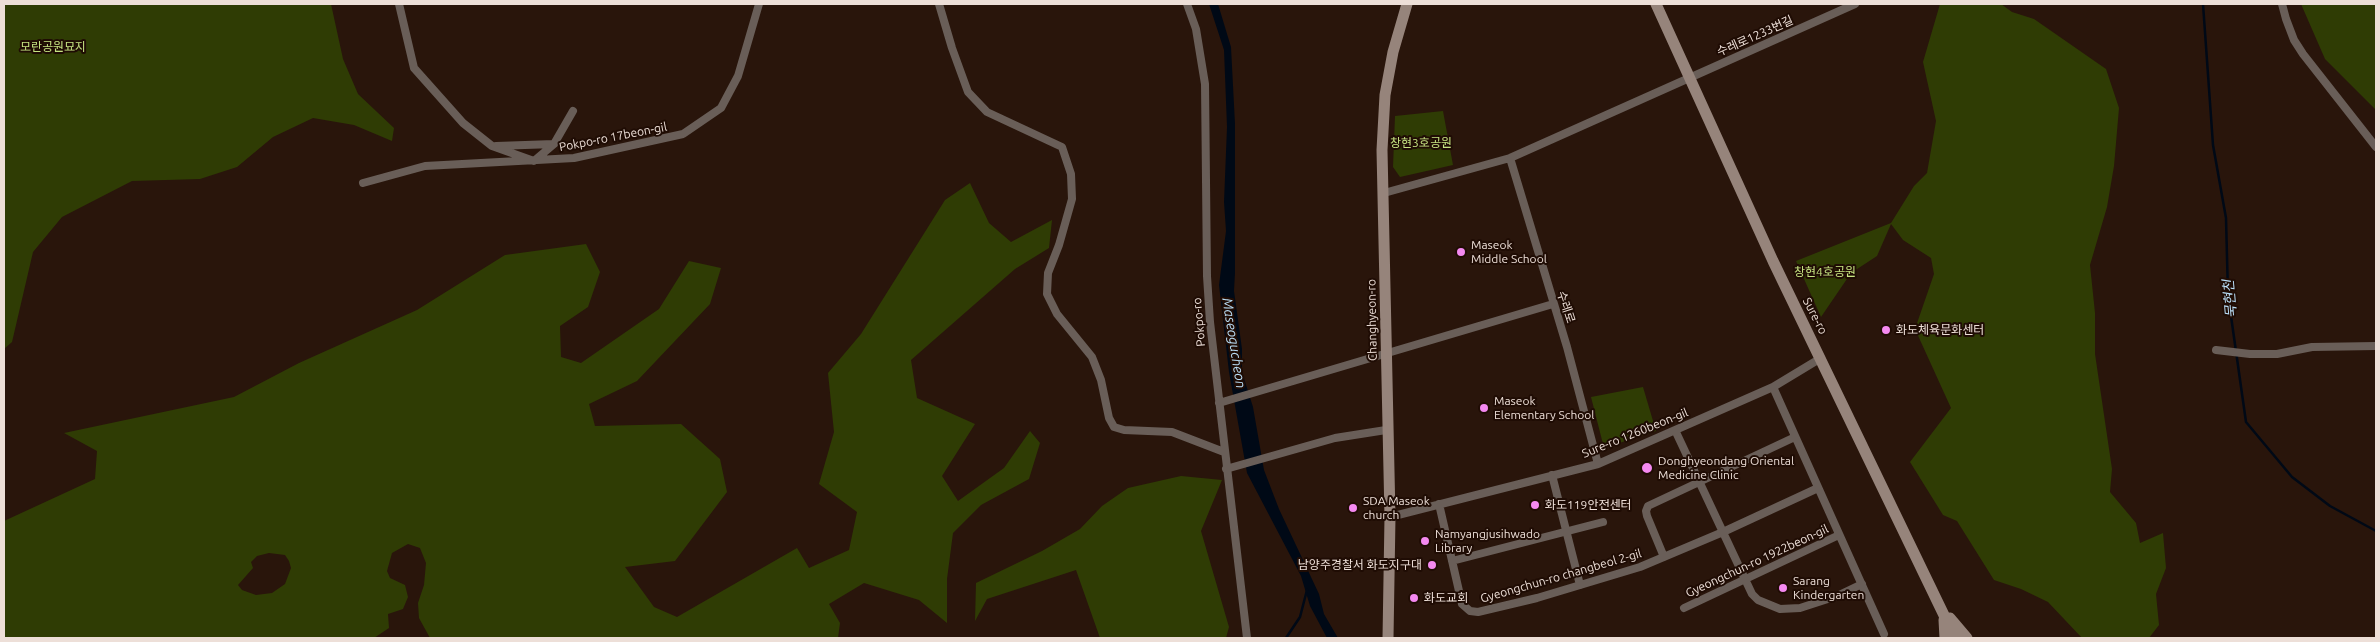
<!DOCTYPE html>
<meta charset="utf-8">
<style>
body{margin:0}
#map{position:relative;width:2380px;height:642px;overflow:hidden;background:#29150b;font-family:Ubuntu,sans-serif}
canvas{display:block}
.frame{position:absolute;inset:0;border:5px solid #eddfd8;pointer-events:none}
</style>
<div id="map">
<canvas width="2380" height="642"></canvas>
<div class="frame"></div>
</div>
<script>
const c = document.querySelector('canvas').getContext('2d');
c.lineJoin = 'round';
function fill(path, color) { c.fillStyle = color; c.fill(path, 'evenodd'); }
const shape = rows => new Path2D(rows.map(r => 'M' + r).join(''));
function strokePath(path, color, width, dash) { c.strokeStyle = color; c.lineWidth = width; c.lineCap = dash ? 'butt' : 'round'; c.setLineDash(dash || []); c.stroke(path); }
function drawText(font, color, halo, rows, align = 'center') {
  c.font = font + ' Ubuntu,"Noto Sans KR",sans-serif'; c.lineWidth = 4; c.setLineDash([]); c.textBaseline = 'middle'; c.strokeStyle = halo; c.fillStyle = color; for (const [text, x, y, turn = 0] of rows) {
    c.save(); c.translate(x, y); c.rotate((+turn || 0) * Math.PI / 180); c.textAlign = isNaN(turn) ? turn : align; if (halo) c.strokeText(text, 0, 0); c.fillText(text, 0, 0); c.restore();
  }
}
fill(shape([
 [4,4,331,4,343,59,358,94,394,128,392,141,354,125,313,118,273,137,237,167,200,179,132,181,62,217,33,252,12,342,4,349],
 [1940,4,2001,4,2012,12,2034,19,2106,69,2119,108,2114,166,2107,207,2090,265,2095,313,2095,354,2112,469,2110,492,2136,523,2140,543,2163,533,2166,568,2156,594,2159,625,2149,638,2082,638,2048,602,2021,589,1994,580,1957,521,1943,515,1910,462,1951,408,1915,329,1934,274,1931,258,1903,240,1891,224,1877,256,1851,273,1821,317,1796,261,1891,223,1914,186,1927,173,1936,121,1923,62],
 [2301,4,2376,4,2376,110,2325,59],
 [1443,111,1453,165,1400,177,1393,167,1395,116],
 [970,183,989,223,1011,242,1052,220,1049,248,1015,269,911,360,917,398,975,424,942,476,958,501,1004,468,1030,431,1040,443,1029,479,981,505,953,533,947,579,947,623,919,600,864,583,829,604,840,623,838,638,430,638,419,618,418,603,424,585,426,563,420,548,408,544,392,553,387,571,390,578,405,585,408,597,403,609,388,614,389,628,374,638,4,638,4,521,95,479,97,451,64,433,234,397,299,363,417,310,505,255,586,244,600,272,588,307,560,326,561,357,581,363,659,309,689,261,721,268,710,304,637,381,589,404,595,426,681,424,720,459,727,492,675,561,625,567,654,607,677,617,797,548,809,568,849,550,857,512,819,484,834,432,828,373,861,334,945,200],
 [269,553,285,555,289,561,291,568,285,584,272,593,256,595,242,590,238,585,253,568,251,562,257,556],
 [1643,387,1656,431,1604,448,1591,397],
 [1181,476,1222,480,1201,531,1229,627,1226,638,1100,638,1076,570,987,599,975,621,976,583,1042,551,1080,529,1102,506,1128,488]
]), '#2f3c04');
fill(shape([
 [1209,4,1218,4,1231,47,1235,124,1235,273,1234,291,1242,349,1242,372,1253,407,1264,470,1279,509,1319,594,1324,614,1338,638,1327,638,1310,606,1301,576,1247,473,1229,372,1219,285,1226,231,1224,202,1227,127,1224,50]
]), '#000916');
strokePath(shape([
 [2203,4,2213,145,2226,218,2228,295,2246,422,2292,477,2330,506,2376,531],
 [1286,638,1300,617,1307,590]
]), '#000916', 2.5);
strokePath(shape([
 [399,4,414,68,463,123,492,146,534,161,554,144,573,111],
 [939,4,952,48,968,92,987,112,1062,147,1071,174,1072,199,1059,245,1048,273,1047,294,1057,314,1092,357,1101,380,1109,418,1114,427,1124,430,1172,432,1224,452],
 [1187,4,1196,29,1205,84,1207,276,1210,322,1247,638],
 [2282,4,2286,19,2294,40,2303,54,2376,147],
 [496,146,554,144],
 [1510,158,1567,347,1598,464],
 [363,183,425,166,574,158,683,134,721,108,738,76,759,4],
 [1384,193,1510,158,1855,4],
 [2216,350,2250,354,2277,354,2312,347,2376,346],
 [1773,387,1884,634],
 [1219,403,1553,304],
 [1675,430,1752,594,1758,600,1780,609,1800,608,1837,596,1862,584],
 [1226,469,1335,438,1386,430],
 [1552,475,1580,585],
 [1439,504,1462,604,1470,611,1478,612,1537,598,1640,567,1723,532,1818,488],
 [1390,517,1598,464,1773,387,1821,358],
 [1664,557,1647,516,1646,511,1648,506,1795,437],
 [1452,561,1603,522],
 [1684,608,1839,535]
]), '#695e58', 8);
strokePath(shape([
 [1656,4,1773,261,1955,638],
 [1950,618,1967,638],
 [1944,620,1945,638],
 [1388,638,1390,517,1382,150,1385,95,1393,52,1407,4]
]), '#96847b', 11);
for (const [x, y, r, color] of [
 [1461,252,5,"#f489f0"],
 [1886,330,5,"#f489f0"],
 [1484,408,5,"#f489f0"],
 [1647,468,6,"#f489f0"],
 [1535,505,5,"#f489f0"],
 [1353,508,5,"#f489f0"],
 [1425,541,5,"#f489f0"],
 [1432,565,5,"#f489f0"],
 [1783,588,5,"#f489f0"],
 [1414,598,5,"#f489f0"]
]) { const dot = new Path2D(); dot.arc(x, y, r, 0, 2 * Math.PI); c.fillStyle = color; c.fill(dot); strokePath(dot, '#1f0c04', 2); }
drawText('12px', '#eddfd8', '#1f0c04', [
 ["수레로1233번길",1755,36,-24],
 ["Pokpo-ro 17beon-gil",613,137,-11],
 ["수레로",1566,307,72],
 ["Sure-ro",1815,316,63],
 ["Changhyeon-ro",1372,320,-91],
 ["Pokpo-ro",1199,322,-95],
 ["Sure-ro 1260beon-gil",1635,433,-22],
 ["Gyeongchun-ro 1922beon-gil",1757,561,-25],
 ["Gyeongchun-ro changbeol 2-gil",1561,576,-16]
]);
drawText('12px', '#c5e381', '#1f0c04', [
 ["모란공원묘지",53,47],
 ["창현3호공원",1421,143],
 ["창현4호공원",1825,272]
]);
drawText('12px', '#eddfd8', '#1f0c04', [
 ["Maseok",1471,245],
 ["Middle School",1471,259],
 ["화도체육문화센터",1896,330],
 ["Maseok",1494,401],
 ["Elementary School",1494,415],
 ["Donghyeondang Oriental",1658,461],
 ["Medicine Clinic",1658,475],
 ["SDA Maseok",1363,501],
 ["church",1363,515],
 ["화도119안전센터",1545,505],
 ["Namyangjusihwado",1435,534],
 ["Library",1435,548],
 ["남양주경찰서 화도지구대",1422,565,"right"],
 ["Sarang",1793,581],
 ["Kindergarten",1793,595],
 ["화도교회",1424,598]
], 'left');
drawText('italic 14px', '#b9ddf6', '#1f0c04', [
 ["묵현천",2230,299,-95],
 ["Maseogucheon",1234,343,81]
]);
</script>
